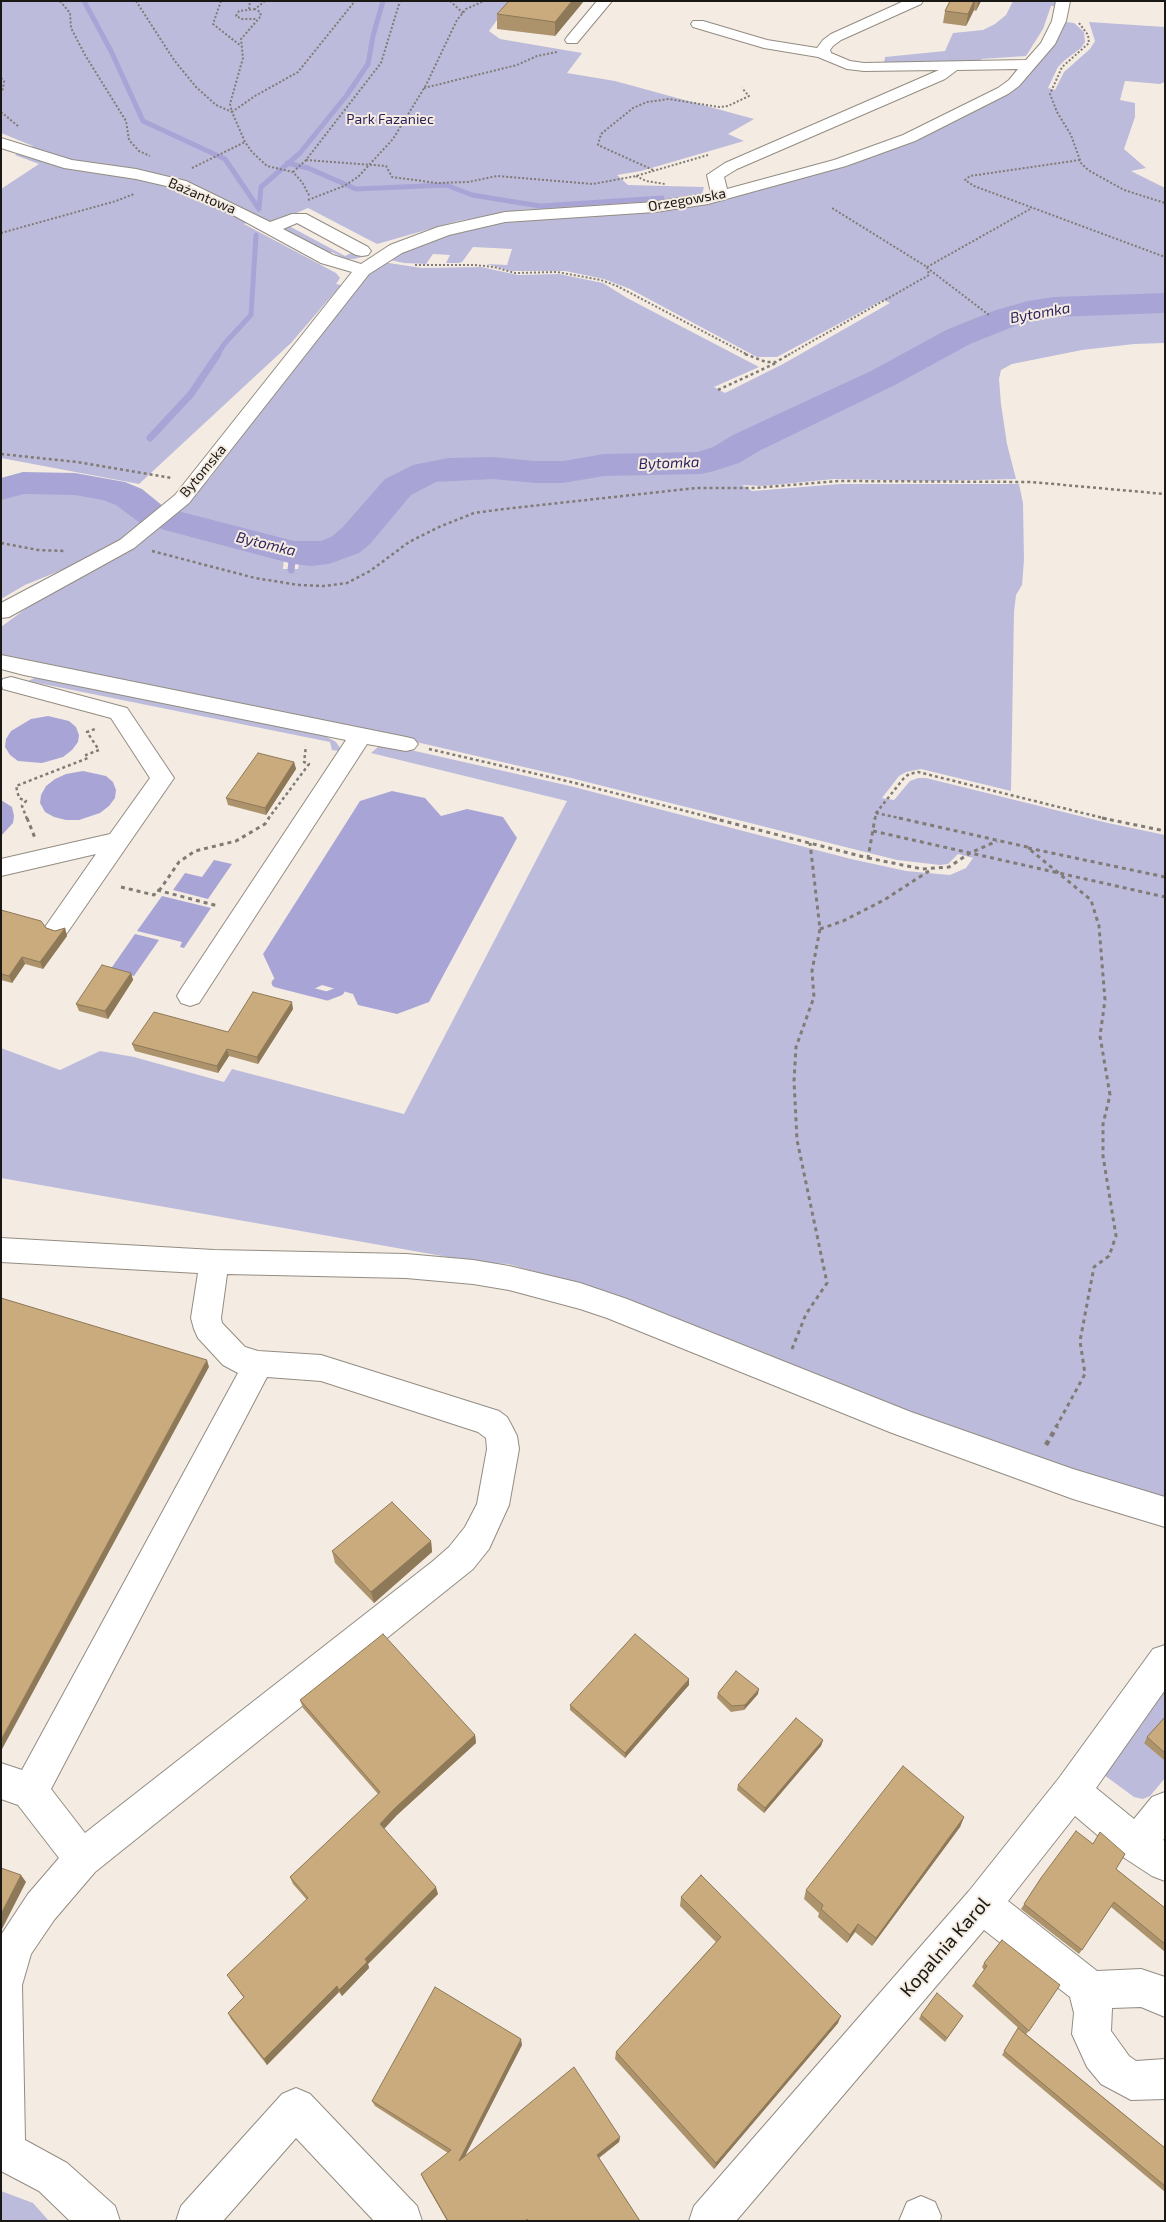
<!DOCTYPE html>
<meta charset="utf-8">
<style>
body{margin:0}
#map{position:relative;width:1166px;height:2222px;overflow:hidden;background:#f4ece2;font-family:"Exo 2",sans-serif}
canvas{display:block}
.frame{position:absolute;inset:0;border:2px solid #1a1814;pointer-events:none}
</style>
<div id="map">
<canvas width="1166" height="2222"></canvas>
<div class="frame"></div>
</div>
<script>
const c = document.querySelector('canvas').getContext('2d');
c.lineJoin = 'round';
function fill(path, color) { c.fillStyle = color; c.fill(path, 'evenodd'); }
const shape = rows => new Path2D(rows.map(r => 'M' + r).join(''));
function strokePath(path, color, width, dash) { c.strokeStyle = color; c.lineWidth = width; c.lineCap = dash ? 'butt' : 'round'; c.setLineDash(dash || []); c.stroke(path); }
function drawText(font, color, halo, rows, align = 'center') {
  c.font = font + ' "Exo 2",sans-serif'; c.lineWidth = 4; c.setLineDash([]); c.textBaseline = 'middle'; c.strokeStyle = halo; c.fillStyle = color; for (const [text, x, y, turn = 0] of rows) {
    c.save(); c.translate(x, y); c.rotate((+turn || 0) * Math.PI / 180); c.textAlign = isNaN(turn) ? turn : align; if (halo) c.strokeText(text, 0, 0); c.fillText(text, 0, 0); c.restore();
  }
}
fill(shape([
 [1,1,511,1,489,31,500,39,582,53,567,73,615,81,754,119,728,134,744,141,641,171,617,175,628,185,704,187,702,194,632,205,520,210,458,221,377,244,308,208,276,222,269,222,260,217,244,224,336,273,340,278,336,284,341,285,291,343,139,484,1,458,1,189,39,164,15,155,33,146,1,133],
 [1013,1,1056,1,1056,6,1051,6,1043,29,1026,56,981,59,982,61,884,64,885,57,945,51,953,33,983,30,995,24,1006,15],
 [1066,22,1074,23,1084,32,1085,42,1081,48,1065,60,1058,67,1048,88,1055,90,1064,72,1090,49,1095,41,1089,22,1165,27,1165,82,1160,84,1125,81,1120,100,1135,103,1135,117,1124,149,1146,168,1131,171,1165,188,1165,301,1056,306,1029,310,1006,317,956,335,825,403,771,426,721,452,697,459,606,459,554,466,475,462,446,464,413,471,404,476,377,498,347,533,333,543,323,547,295,547,254,534,212,526,174,516,210,478,316,338,363,281,382,262,422,268,481,267,518,275,559,274,603,283,627,298,759,367,714,387,725,393,783,364,890,303,883,300,777,357,757,357,630,289,604,279,565,271,511,271,486,264,507,265,512,249,473,247,462,262,459,263,446,263,450,255,433,254,426,264,404,263,385,259,398,250,480,224,654,209,842,164,1006,92],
 [283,226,289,226,345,256,355,251,370,255,354,259,346,259,332,252,328,254,284,230],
 [1165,304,1165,343,1134,344,1082,350,1012,364,1001,370,999,379,1001,404,1007,444,1016,479,935,481,834,479,763,486,742,485,752,491,840,484,1019,484,1023,503,1024,560,1022,585,1016,595,1014,612,1011,791,921,769,906,772,899,776,882,798,894,800,910,781,918,778,926,778,1108,823,1165,835,1165,1499,1062,1469,750,1354,558,1278,508,1264,476,1262,1,1178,1,1048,60,1070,100,1051,134,1057,224,1082,232,1069,404,1114,567,801,371,753,378,747,393,746,570,786,851,859,906,871,950,875,966,868,973,858,958,854,948,864,940,865,897,860,571,778,369,731,1,657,1,627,24,610,49,592,161,523,277,554,284,559,283,569,298,569,300,558,316,559,336,555,351,548,382,516,396,496,406,487,432,476,452,471,549,475,602,468,637,467,676,466,718,468,733,464,737,460,738,453,741,448,886,379,962,337,1008,319,1029,313,1050,309],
 [27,486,67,487,91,489,112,494,125,500,138,513,148,517,120,541,84,561,25,585,1,599,1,494],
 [39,676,320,733,336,742,340,748,339,751,332,750,330,742,28,681],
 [1165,1686,1165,1718,1144,1742,1165,1761,1165,1778,1150,1796,1143,1799,1134,1797,1104,1775],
 [1,2191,33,2203,49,2221,1,2221]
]), '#bdbbdc');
fill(shape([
 [48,716,69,721,76,727,79,735,78,742,72,750,63,757,42,763,18,761,10,755,5,747,6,739,11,731,31,719],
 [83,771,106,776,113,782,116,790,115,798,109,806,100,813,79,820,66,820,54,817,45,812,40,803,41,795,46,786,55,779,66,774],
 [392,791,425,798,441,816,467,809,503,817,517,838,429,1002,397,1014,358,1005,353,994,322,985,310,991,276,982,263,954,360,801],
 [1,800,12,807,14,816,13,823,1,836],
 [214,860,232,864,208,899,173,890,185,873,202,877],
 [162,896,211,908,184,948,180,947,182,942,137,931],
 [135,934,159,940,134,976,110,970]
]), '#a8a5d6');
strokePath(shape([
 [84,1,111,51,143,121,225,159,259,209],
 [287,163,308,168,356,189,446,185,472,195,540,206,662,198],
 [259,209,261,187,300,153,347,95,368,64,373,36,383,1],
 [217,355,225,343,251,315,256,235]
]), '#a8a5d6', 5);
strokePath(shape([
 [150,438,191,394,218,354],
 [291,570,293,552]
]), '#a8a5d6', 7);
strokePath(shape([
 [276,983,327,996,340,991]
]), '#a8a5d6', 9);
fill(shape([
 [1165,293,1165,313,1054,317,1020,324,970,344,895,385,759,451,739,463,714,471,701,474,604,476,563,483,535,483,493,479,436,482,411,495,370,544,359,553,329,564,311,566,293,564,161,529,158,525,153,526,140,523,116,505,103,500,75,495,24,494,1,500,1,478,23,472,75,473,125,482,142,489,169,511,174,510,294,541,321,541,331,537,342,528,385,479,413,465,448,458,493,457,535,461,563,461,604,454,698,452,713,447,733,435,871,371,946,330,996,310,1028,301,1054,297,1165,293]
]), '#a8a5d6');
const minor = shape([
 [597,1,612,1,577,43,567,43,565,40,567,37,597,1],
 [904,1,923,1,921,4,841,40,833,46,830,50,831,53,850,61,864,63,1026,60,1041,43,1052,21,1056,1,1070,1,1066,21,1055,44,1019,86,1008,94,915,141,846,166,708,204,655,212,505,222,449,235,402,253,369,274,189,503,134,548,9,617,1,618,1,603,120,540,175,495,352,272,321,263,222,209,175,188,136,179,64,168,1,148,1,138,72,160,136,169,186,181,270,222,292,214,306,214,368,247,371,251,368,255,362,256,356,255,297,223,283,229,333,255,361,264,390,245,438,227,505,212,655,202,711,193,707,175,725,163,939,70,864,71,847,69,818,57,764,48,693,27,691,24,693,21,703,21,767,40,817,48,823,40,831,34,904,1],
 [1018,69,1009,80,998,88,903,135,834,160,727,189,724,177,737,169,945,79,957,70,1018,69],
 [1,655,406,737,414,739,418,744,414,749,406,751,367,744,199,1003,190,1006,181,1003,177,996,181,989,346,740,24,675,1,669,1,655],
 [11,677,127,708,174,778,67,933,58,936,49,933,45,927,96,854,1,876,1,859,110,834,150,778,111,718,3,689,1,682,3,679,11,677],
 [1,1238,214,1250,406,1254,473,1260,509,1266,580,1283,627,1299,911,1412,1073,1469,1165,1497,1165,1527,1073,1499,892,1433,607,1318,580,1309,509,1290,473,1284,406,1278,227,1274,221,1318,222,1323,245,1347,258,1351,321,1355,499,1411,507,1417,512,1426,517,1436,519,1449,509,1505,489,1549,473,1569,95,1872,54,1920,31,1954,22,1985,25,2140,67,2163,115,2206,120,2221,70,2221,39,2191,1,2171,1,1935,28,1894,59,1858,18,1805,1,1799,1,1763,22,1770,238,1373,223,1365,198,1338,194,1329,191,1318,198,1273,1,1262,1,1238],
 [267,1377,321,1381,478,1432,486,1438,487,1449,477,1504,465,1527,449,1547,433,1561,85,1833,51,1789,267,1377],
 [1165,1645,1165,1690,1096,1788,1134,1819,1152,1797,1165,1792,1165,1838,1163,1840,1165,1841,1165,1881,1152,1876,1123,1857,1075,1816,1008,1901,1097,1971,1141,1969,1165,1977,1165,2017,1141,2007,1112,2008,1111,2031,1129,2056,1136,2061,1165,2059,1165,2099,1131,2100,1101,2084,1087,2067,1072,2034,1074,2013,1070,1997,984,1930,736,2221,689,2221,694,2206,969,1891,1059,1778,1153,1649,1165,1645],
 [296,2088,310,2094,417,2206,422,2221,374,2221,296,2138,223,2221,176,2221,181,2206,282,2094,296,2088],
 [921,2196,935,2202,941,2216,940,2221,899,2221,907,2202,921,2196]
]);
strokePath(minor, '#938c82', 2);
strokePath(shape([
 [60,1,70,13,71,28,85,55,126,121,129,140,139,151,150,156],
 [136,1,174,60,196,87,216,105,232,112,245,142,252,152,267,166,293,172,302,182,310,197],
 [221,1,213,24,241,46],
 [265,1,255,9,260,12,261,16,241,39,243,58,230,104,232,112,255,96,298,72,355,1],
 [450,1,463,13],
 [249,9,250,1],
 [255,9,239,11,236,16,242,19,256,19],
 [1079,23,1088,35,1089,43,1062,67,1050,94,1057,112,1071,135,1081,163,1088,170,1124,190,1165,203],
 [1,78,4,81,3,89,1,90],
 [424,88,517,65,537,56,557,52],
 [1,112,18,126],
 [306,160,386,166,392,177,437,183,468,182,497,176,593,184,636,176,708,155],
 [1080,160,970,176,965,180,974,186,1165,257],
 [192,168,245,142],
 [653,170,598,145,601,134,633,108,647,102,669,99,719,107,728,106,749,96,742,88],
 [293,172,306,160,381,63,400,1],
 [636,176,646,181,665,184],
 [308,200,344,186,358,177,393,139,426,85,457,20,466,9,484,1],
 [1,233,116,201,134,194],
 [415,265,475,265,494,267,515,273,557,272,601,280,617,286,748,355],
 [927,267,1032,208],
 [930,270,989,315],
 [788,355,929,275,927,267,832,208]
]), '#807b75', 2, [2, 2]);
strokePath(shape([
 [745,354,766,362,776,362,790,354],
 [718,390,776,363],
 [1,454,77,462,172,478],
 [1,543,38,550,65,551],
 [152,551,255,578,299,585,325,586,347,583,370,571,409,542,439,527,474,513,504,509,696,488,755,488,839,481,1031,482,1165,494],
 [429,749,571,782,717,819],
 [876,813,904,819],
 [27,819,22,806,26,801,19,798,16,786,88,758,86,755,99,750,87,732,95,729],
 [268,819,309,764,304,762,306,746],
 [875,819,876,813,904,778,909,774,918,772,1107,819]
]), '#807b75', 2.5, [3, 3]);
strokePath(shape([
 [27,818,35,838],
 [712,818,868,858,875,818],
 [899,818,1027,847,1091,900,1099,926,1105,1000,1100,1036,1110,1095,1103,1124,1103,1156,1116,1236,1109,1256,1094,1267,1080,1341,1085,1374,1056,1427],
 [1102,818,1165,831],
 [873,831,1165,897],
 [1028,848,1165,877],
 [868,858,922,869,949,867,970,853,997,841],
 [121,887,154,895,157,890,218,906],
 [159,891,179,862,195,851,236,841,265,824,269,818],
 [820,929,843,921,884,900,932,869],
 [792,1349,806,1314,827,1283,797,1140,794,1081,796,1047,814,997,812,971,820,929,810,843]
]), '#807b75', 3, [4, 4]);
strokePath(shape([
 [1046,1445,1057,1426]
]), '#807b75', 4.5, [5, 5]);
fill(minor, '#fff');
fill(shape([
 [584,1,555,36,497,29,497,14],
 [950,1,981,1,976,11,974,10,966,26,943,23,945,11],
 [294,762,296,769,266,815,228,805,226,798],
 [1,910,55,931,65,928,67,936,43,969,25,964,12,983,1,980],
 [131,973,133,980,108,1019,79,1011,76,1004],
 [293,1009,258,1064,229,1056,218,1073,135,1051,132,1044,228,1032],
 [431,1541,432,1552,374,1603,335,1563,332,1551],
 [689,1685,625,1758,570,1710,570,1705],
 [718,1693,758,1694,744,1710,731,1712,717,1698],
 [300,1700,475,1735,476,1743,397,1815,384,1829,438,1894,368,1964,369,1968,342,1996,339,1992,267,2065,231,2019,228,2013,244,1998,231,1981,227,1975,307,1900,293,1884,290,1877,378,1794,303,1708],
 [1165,1717,1165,1761,1144,1743,1147,1737],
 [823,1740,821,1746,764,1813,737,1790,738,1785],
 [964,1817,960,1827,872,1946,855,1932,847,1943,818,1917,819,1913,804,1899,806,1890],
 [1116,1869,1165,1908,1165,1952,1111,1907,1079,1954,1021,1909,1041,1878],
 [681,1897,838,2023,714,2169,615,2059,616,2052,716,1942,680,1906],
 [1002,1940,1029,2031,1026,2034,1165,2148,1165,2192,1002,2055,1018,2028,1025,2034,972,1986,984,1970,982,1967,984,1963],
 [921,2015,963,2016,945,2042,919,2019],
 [522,2045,465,2155,620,2137,619,2142,599,2158,640,2221,447,2221,423,2179,421,2174,448,2153,375,2106,372,2101]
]), '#ad936c');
fill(shape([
 [572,1,584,1,555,36,555,22],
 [974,1,975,1,974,10,966,26,968,14],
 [978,1,981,1,976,11],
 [294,762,296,769,266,815,265,808],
 [65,928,67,936,43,969,40,962],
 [22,957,25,964,12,983,9,976],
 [131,973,133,980,108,1019,105,1011],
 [292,1002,293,1009,258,1064,257,1057],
 [227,1049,229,1056,218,1073,217,1066],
 [207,1360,209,1367,1,1751,1,1740],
 [431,1541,432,1552,374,1603,371,1592],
 [689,1679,689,1685,625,1758,625,1753],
 [759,1689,758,1694,744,1710,745,1705],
 [475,1735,476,1743,397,1815,382,1831,380,1824,395,1808],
 [823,1740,821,1746,764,1813,765,1808],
 [964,1817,960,1827,872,1946,876,1938],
 [21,1875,26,1882,1,1931,1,1914],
 [436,1887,438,1894,368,1964,369,1968,342,1996,339,1990,365,1959],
 [858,1924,855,1932,847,1943,850,1935],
 [337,1986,339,1992,267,2065,264,2059],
 [841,2016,838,2023,714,2169,716,2163],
 [521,2039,522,2045,460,2166,459,2161],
 [620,2137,619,2142,596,2160,597,2155]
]), '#8d7858');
const building = shape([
 [509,1,572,1,555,22,497,14,509,1],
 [950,1,974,1,968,14,945,11,950,1],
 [258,753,294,762,265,808,226,798,258,753],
 [1,910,41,921,46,928,55,931,65,928,40,962,22,957,9,976,1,974,1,910],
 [102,965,131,973,105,1011,76,1004,102,965],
 [253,992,292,1002,257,1057,227,1049,217,1066,132,1044,154,1012,228,1032,253,992],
 [1,1298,207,1360,1,1740,1,1298],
 [392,1502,431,1541,371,1592,332,1551,392,1502],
 [383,1634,475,1735,395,1808,380,1824,436,1887,365,1959,367,1962,339,1990,337,1986,264,2059,228,2013,244,1997,227,1975,308,1898,290,1877,380,1792,300,1700,383,1634],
 [635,1634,689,1679,625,1753,570,1705,635,1634],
 [736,1671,759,1689,745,1705,732,1706,718,1693,736,1671],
 [1165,1717,1165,1753,1147,1737,1165,1717],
 [796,1718,823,1740,765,1808,738,1785,796,1718],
 [903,1766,964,1817,876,1938,858,1924,850,1935,821,1909,823,1905,806,1890,903,1766],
 [1076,1831,1093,1844,1100,1832,1125,1854,1116,1869,1165,1908,1165,1944,1114,1902,1082,1950,1024,1904,1041,1878,1076,1831],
 [1,1868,21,1875,1,1914,1,1868],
 [701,1875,841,2016,716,2163,616,2052,721,1937,681,1897,701,1875],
 [1002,1940,1060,1985,1029,2031,975,1982,987,1966,984,1963,1002,1940],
 [435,1987,521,2039,459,2161,574,2067,620,2137,597,2155,640,2221,528,2221,527,2219,525,2221,448,2221,421,2174,451,2150,372,2101,435,1987],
 [937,1993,963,2016,947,2038,921,2015,937,1993],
 [1018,2028,1165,2148,1165,2186,1004,2051,1018,2028]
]);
fill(building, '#c9ab7d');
strokePath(building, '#8d7858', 1);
drawText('14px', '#2b1f59', '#f4ece2', [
 ["Park Fazaniec",390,119]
]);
drawText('14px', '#1a1814', '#f4ece2', [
 ["Bażantowa",202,196,23],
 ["Orzegowska",687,200,-10],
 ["Bytomska",203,471,-50]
]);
drawText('italic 15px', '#2f235e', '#f4ece2', [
 ["Bytomka",1040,313,-10],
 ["Bytomka",669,463,-2],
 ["Bytomka",266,544,14]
]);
drawText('19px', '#1a1814', '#f4ece2', [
 ["Kopalnia Karol",945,1947,-49]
]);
</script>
